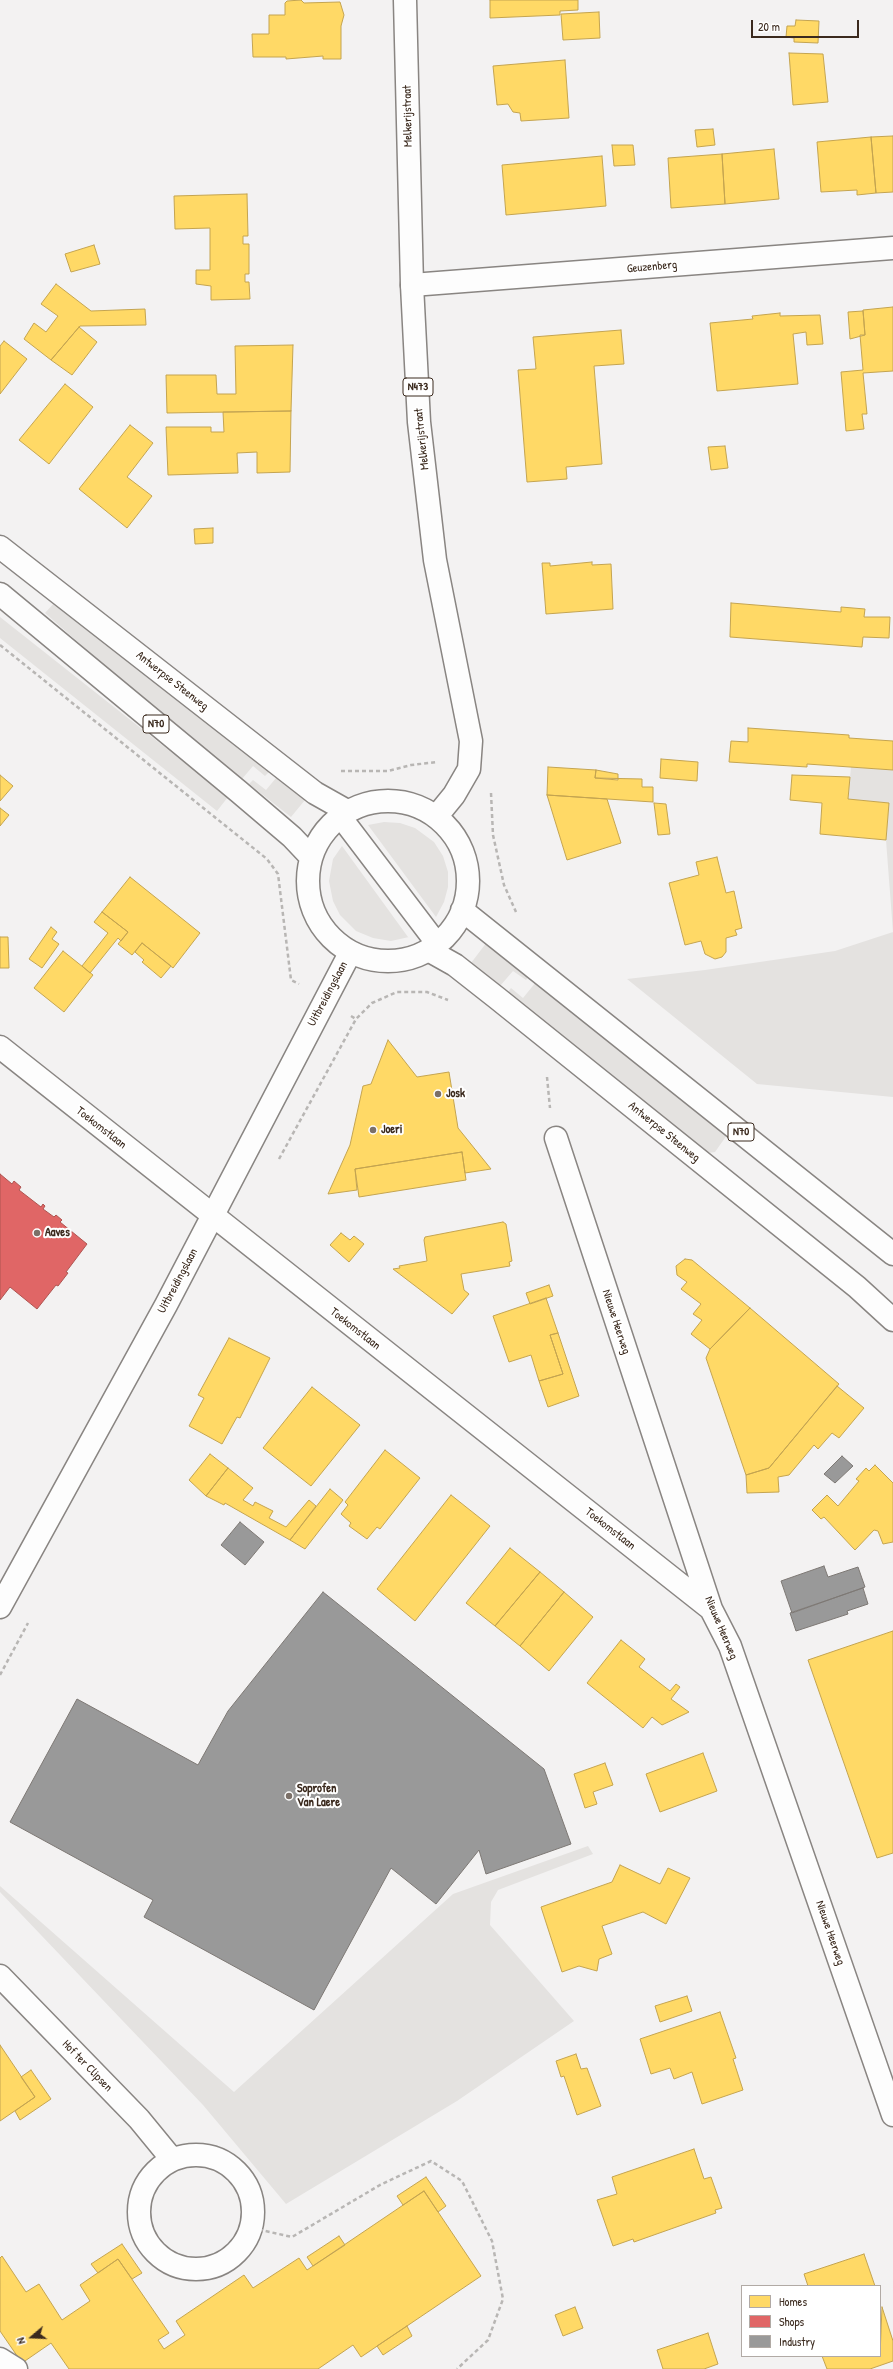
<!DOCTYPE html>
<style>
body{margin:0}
#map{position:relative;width:893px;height:2369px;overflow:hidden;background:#f3f2f2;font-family:"Patrick Hand",sans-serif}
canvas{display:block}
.legend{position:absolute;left:741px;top:2285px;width:140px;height:72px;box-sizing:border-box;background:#fff;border:1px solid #b1aaa5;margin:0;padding:5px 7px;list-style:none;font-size:12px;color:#3b2a1e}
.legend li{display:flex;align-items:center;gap:8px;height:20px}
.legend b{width:20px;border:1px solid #b1aaa5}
.north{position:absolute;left:12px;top:2317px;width:40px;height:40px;-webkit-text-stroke:3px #fff;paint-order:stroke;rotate:251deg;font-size:11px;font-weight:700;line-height:16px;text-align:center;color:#3b2a1e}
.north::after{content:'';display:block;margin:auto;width:14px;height:18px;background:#3b2a1e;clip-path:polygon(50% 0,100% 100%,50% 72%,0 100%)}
.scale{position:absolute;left:751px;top:20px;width:108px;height:18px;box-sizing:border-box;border:2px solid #3b2a1e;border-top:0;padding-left:5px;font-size:12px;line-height:14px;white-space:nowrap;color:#3b2a1e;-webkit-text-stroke:3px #fff;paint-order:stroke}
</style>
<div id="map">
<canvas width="893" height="2369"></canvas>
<ul class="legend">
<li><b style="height:11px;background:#ffd966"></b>Homes</li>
<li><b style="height:11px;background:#e06666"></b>Shops</li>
<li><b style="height:11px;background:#999"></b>Industry</li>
</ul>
<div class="north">N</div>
<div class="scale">20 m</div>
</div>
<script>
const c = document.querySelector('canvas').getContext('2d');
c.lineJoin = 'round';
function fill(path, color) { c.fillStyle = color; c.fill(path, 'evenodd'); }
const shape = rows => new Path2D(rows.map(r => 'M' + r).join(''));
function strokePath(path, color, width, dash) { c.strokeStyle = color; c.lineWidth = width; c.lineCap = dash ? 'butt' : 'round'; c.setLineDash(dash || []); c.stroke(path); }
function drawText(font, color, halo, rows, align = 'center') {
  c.font = font + ' "Patrick Hand",sans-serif'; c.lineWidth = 4; c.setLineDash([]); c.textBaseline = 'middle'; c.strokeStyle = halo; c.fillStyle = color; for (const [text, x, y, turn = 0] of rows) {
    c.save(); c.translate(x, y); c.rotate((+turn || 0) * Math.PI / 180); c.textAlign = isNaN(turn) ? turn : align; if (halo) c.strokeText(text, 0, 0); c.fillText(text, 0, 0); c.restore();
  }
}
fill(shape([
 [55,602,269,772,265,776,253,766,242,779,146,702,45,613],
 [0,617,228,797,217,811,0,638],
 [851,767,893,770,893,1097,757,1084,627,979,705,970,835,951,893,932,886,840,889,803,848,799],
 [276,778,305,800,291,817,249,784,253,780,266,790],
 [384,822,400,823,415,828,434,842,443,856,448,872,448,887,444,902,436,917,368,825],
 [342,846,408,937,409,937,391,941,373,938,356,931,340,915,333,901,329,881,333,859],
 [487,942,529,976,526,980,513,971,500,986,471,963],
 [536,982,727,1135,715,1152,708,1153,508,992,511,988,523,998],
 [588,1846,593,1854,498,1890,491,1902,490,1925,574,2021,457,2101,286,2204,203,2105,0,1892,0,1886,234,2092,453,1894]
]), '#e4e2e0');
const homes = shape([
 [301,0,304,3,340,2,344,15,341,26,341,59,323,59,323,56,286,59,286,57,253,57,252,34,269,34,269,15,285,15,285,3,287,1,301,0],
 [490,0,578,0,578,10,560,11,560,15,490,18,490,0],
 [599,12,600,38,563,40,561,14,599,12],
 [796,20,819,21,818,43,794,42,794,38,786,37,787,26,795,26,796,20],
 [789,53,823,54,828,102,793,105,789,53],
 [565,60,569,118,521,121,520,113,513,112,508,104,497,105,493,66,565,60],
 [713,129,715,145,697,147,695,130,713,129],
 [893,136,893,192,876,193,871,137,893,136],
 [871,137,876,193,857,195,857,190,821,192,817,142,871,137],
 [612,145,633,145,635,165,614,166,612,145],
 [774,149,779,199,725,204,722,154,774,149],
 [722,154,725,204,671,208,668,158,722,154],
 [602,156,606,206,506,215,502,165,602,156],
 [247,194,248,236,243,236,243,244,249,244,249,274,245,274,245,282,249,282,250,299,211,300,211,286,196,284,196,270,210,270,210,228,175,229,174,196,247,194],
 [94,245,100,264,71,272,65,254,94,245],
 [56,284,91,311,145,309,146,325,80,326,51,360,24,339,34,323,46,332,58,316,41,304,56,284],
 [893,307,893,371,863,373,867,414,862,414,864,429,846,431,841,372,863,370,860,335,865,335,863,310,893,307],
 [863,311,865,335,850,339,848,312,863,311],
 [780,313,780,316,820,315,823,344,807,345,806,332,793,334,798,384,717,391,710,323,753,319,752,316,780,313],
 [79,327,97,342,72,375,51,360,79,327],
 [621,330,624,364,594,366,602,464,566,467,567,479,527,482,518,370,536,369,533,337,621,330],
 [4,341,27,359,0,394,0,346,4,341],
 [293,345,291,411,167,413,166,375,216,375,217,394,236,394,235,346,293,345],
 [65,384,93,407,49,464,19,440,65,384],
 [291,411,290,472,257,473,257,452,237,453,238,473,168,475,166,427,211,427,211,432,224,432,223,412,291,411],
 [130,425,153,443,127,477,152,496,127,528,79,489,130,425],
 [725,446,728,468,711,470,708,447,725,446],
 [213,528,213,543,195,544,194,529,213,528],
 [592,562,592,565,611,564,613,609,546,614,542,563,550,563,550,566,592,562],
 [731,603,841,612,841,607,865,609,864,617,890,617,889,638,863,637,862,647,730,637,731,603],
 [748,728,849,735,849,738,893,741,893,770,807,764,807,767,729,762,731,741,748,742,748,728],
 [661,759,698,762,697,781,660,778,661,759],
 [548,767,596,770,595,778,642,779,642,787,653,787,653,802,547,795,548,767],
 [596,770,618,774,618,780,595,778,596,770],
 [0,775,13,786,0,801,0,775],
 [792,775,850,777,848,799,889,803,886,840,820,834,822,803,790,800,792,775],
 [547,795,607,799,621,843,567,860,547,795],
 [654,803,666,804,670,834,658,835,654,803],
 [0,808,9,815,0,826,0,808],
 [717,857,726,893,734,891,742,928,735,930,737,935,726,938,726,952,722,957,715,959,705,954,701,941,685,945,669,883,699,875,696,862,717,857],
 [130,877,200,933,173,968,142,943,132,955,118,944,128,932,102,912,130,877],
 [102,912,128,932,121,941,118,938,90,973,82,966,108,933,94,922,102,912],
 [51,927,57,932,52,939,59,944,42,968,29,959,51,927],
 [0,937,8,937,9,968,0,968,0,937],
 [142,943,171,966,161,978,142,962,144,960,135,952,142,943],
 [63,951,93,975,64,1012,34,988,63,951],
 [388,1040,417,1077,449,1072,458,1128,491,1169,465,1173,462,1152,355,1169,357,1190,328,1194,350,1145,363,1086,371,1084,388,1040],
 [462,1152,466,1180,359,1197,355,1169,462,1152],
 [503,1222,506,1224,512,1261,509,1262,510,1266,461,1274,464,1290,469,1294,452,1314,393,1269,400,1268,399,1266,427,1261,424,1240,425,1237,503,1222],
 [341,1233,350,1240,354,1236,364,1244,349,1262,330,1245,341,1233],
 [685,1259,692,1260,750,1308,710,1349,691,1334,702,1320,693,1314,701,1304,681,1289,687,1282,677,1275,676,1266,685,1259],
 [549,1285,553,1296,530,1304,526,1293,549,1285],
 [546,1298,558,1333,550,1335,563,1374,539,1381,531,1355,509,1362,493,1316,546,1298],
 [750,1308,839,1384,769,1468,746,1475,706,1358,710,1349,750,1308],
 [558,1333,579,1396,548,1407,539,1381,563,1374,550,1335,558,1333],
 [229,1338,270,1358,240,1418,237,1417,222,1444,189,1426,204,1398,198,1395,229,1338],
 [837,1386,864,1408,839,1438,832,1433,818,1449,814,1445,789,1475,778,1477,779,1492,747,1493,746,1475,769,1468,837,1386],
 [312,1387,360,1425,311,1486,263,1448,312,1387],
 [385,1450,420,1478,380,1529,377,1527,367,1539,349,1526,351,1523,341,1514,348,1505,345,1502,385,1450],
 [210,1454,228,1468,206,1496,189,1480,210,1454],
 [875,1465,893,1483,893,1542,883,1544,878,1531,874,1530,855,1550,824,1517,821,1519,812,1510,827,1495,838,1506,859,1481,856,1479,866,1468,869,1471,875,1465],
 [228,1468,253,1488,243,1500,253,1506,255,1502,273,1511,269,1518,286,1527,309,1500,316,1506,290,1540,225,1503,224,1505,206,1496,228,1468],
 [330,1489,343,1500,305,1549,290,1540,330,1489],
 [451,1495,490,1526,415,1621,377,1589,451,1495],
 [510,1548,540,1572,495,1626,466,1603,510,1548],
 [540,1572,564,1592,520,1646,495,1626,540,1572],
 [564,1592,593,1617,549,1671,520,1646,564,1592],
 [893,1631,893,1853,877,1858,808,1660,893,1631],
 [621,1640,645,1659,639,1667,670,1691,676,1684,680,1687,671,1699,689,1712,662,1725,652,1717,643,1728,587,1683,621,1640],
 [703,1753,717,1791,660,1812,646,1774,703,1753],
 [605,1763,613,1785,593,1792,597,1804,585,1808,574,1774,605,1763],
 [620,1865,660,1884,668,1868,690,1878,666,1924,643,1912,602,1926,612,1954,599,1959,597,1971,579,1966,562,1972,541,1907,612,1882,620,1865],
 [687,1996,692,2011,660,2022,655,2006,687,1996],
 [720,2012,736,2058,733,2059,743,2090,702,2104,692,2072,674,2079,670,2068,651,2074,640,2039,720,2012],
 [0,2045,35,2097,0,2121,0,2045],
 [576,2054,581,2069,587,2068,601,2106,577,2115,564,2076,561,2077,556,2061,576,2054],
 [31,2070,51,2099,20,2120,15,2111,35,2097,21,2077,31,2070],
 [694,2149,704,2179,711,2177,722,2208,715,2210,716,2213,634,2242,633,2239,613,2246,597,2200,617,2194,612,2177,694,2149],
 [426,2177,446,2206,438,2212,424,2191,403,2205,397,2196,426,2177],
 [424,2191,481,2276,361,2357,353,2345,318,2369,69,2369,51,2343,22,2363,0,2331,0,2258,2,2256,26,2292,39,2284,62,2320,90,2301,80,2285,118,2259,169,2333,158,2340,164,2349,185,2335,176,2321,244,2275,253,2288,299,2258,307,2270,424,2191],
 [339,2236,345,2245,313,2266,307,2257,339,2236],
 [122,2244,142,2273,132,2279,118,2259,98,2273,91,2264,122,2244],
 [864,2254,875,2286,808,2286,804,2274,864,2254],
 [575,2307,583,2328,563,2336,555,2315,575,2307],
 [882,2307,893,2341,893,2361,870,2369,827,2369,822,2356,880,2356,882,2307],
 [407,2326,412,2336,383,2355,377,2346,407,2326],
 [708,2333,718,2364,704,2369,663,2369,657,2350,708,2333]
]);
fill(homes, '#ffd966');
strokePath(homes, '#c4a450', 1);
const shops = shape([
 [0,1174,12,1184,14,1181,21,1187,19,1190,41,1207,43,1204,45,1206,43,1209,54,1217,56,1215,62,1220,60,1222,87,1244,66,1272,68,1273,58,1286,56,1285,37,1309,10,1287,0,1300,0,1174]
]);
fill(shops, '#e06666');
strokePath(shops, '#ae5450', 1);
const industry = shape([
 [842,1456,853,1466,835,1483,824,1474,842,1456],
 [240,1522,264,1542,245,1565,221,1545,240,1522],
 [824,1566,828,1577,858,1567,865,1587,792,1613,781,1581,824,1566],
 [863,1588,868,1604,847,1611,848,1614,796,1631,790,1613,863,1588],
 [323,1592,544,1769,571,1844,486,1874,479,1850,436,1904,391,1868,314,2010,144,1917,153,1900,10,1822,77,1699,198,1765,228,1711,323,1592]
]);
fill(industry, '#999');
strokePath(industry, '#7d7874', 1);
const service = shape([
 [340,816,438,945]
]);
const minor = shape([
 [412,285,893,248],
 [0,1047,711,1609],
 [556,1138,711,1609,730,1646,893,2115],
 [0,1976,139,2119,171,2158],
 '139 2212a57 57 0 1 1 114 0a57 57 0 1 1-114 0Z',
 [0,2359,16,2369]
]);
const tertiary = shape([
 [0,1607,166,1305,350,953]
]);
const primary = shape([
 [405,0,412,285,419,422,435,560,471,741,469,769,454,795,436,817],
 [0,547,315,793,347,811],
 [0,594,238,791,292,837,309,855],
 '308 881a80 80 0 1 1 160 0a80 80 0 1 1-160 0Z',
 [462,910,893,1254],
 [430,951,455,965,497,998,857,1287,893,1320]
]);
strokePath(service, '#898582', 24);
strokePath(minor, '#898582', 25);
strokePath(tertiary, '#898582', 25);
strokePath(primary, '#898582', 25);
strokePath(shape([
 [0,645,267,859,278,874,291,980,299,984],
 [341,771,388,771,411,765,438,762],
 [491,793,493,835,504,885,516,912],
 [351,1016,356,1019,372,1003,397,992,427,992,448,1000],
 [547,1077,550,1108],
 [279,1159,356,1019],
 [0,1675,28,1623],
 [252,2228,292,2237,380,2185,431,2161,462,2181,492,2241,503,2299,488,2340,457,2369]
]), '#b8b6b4', 2.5, [4, 3]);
strokePath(service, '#fdfdfd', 21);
strokePath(minor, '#fdfdfd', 22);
strokePath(tertiary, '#fdfdfd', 22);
strokePath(primary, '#fdfdfd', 22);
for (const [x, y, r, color] of [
 [438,1094,4,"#7b7068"],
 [373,1130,4,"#7b7068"],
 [37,1233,4,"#7b7068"],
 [289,1796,4,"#7b7068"]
]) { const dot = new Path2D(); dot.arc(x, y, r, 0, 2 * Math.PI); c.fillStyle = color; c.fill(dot); strokePath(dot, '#fff', 1.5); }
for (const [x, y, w] of [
 [418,387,30],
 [156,724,26],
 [741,1132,26]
]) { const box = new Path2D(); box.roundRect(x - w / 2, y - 9, w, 18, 3); c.fillStyle = '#fff'; c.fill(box); strokePath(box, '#3b2a1e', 1); }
drawText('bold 11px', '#3b2a1e', null, [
 ["N473",418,387],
 ["N70",156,724],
 ["N70",741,1132]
]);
drawText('12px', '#3b2a1e', '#fff', [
 ["Melkerijstraat",408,116,-91],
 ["Geuzenberg",652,267,-5],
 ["Melkerijstraat",422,439,-96],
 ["Antwerpse Steenweg",172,681,38],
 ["Uitbreidingslaan",328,994,-62],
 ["Toekomstlaan",101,1128,38],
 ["Antwerpse Steenweg",664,1132,39],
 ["Uitbreidingslaan",178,1281,-62],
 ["Nieuwe Heerweg",616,1322,72],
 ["Toekomstlaan",355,1329,38],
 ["Toekomstlaan",610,1529,38],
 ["Nieuwe Heerweg",721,1628,67],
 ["Nieuwe Heerweg",830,1933,71],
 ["Hof ter Clipsen",87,2066,46]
]);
drawText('bold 12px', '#3b2a1e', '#fff', [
 ["Josk",446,1094],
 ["Joeri",381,1130],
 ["Aaves",45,1233],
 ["Soprofen",297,1789],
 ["Van Laere",297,1803]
], 'left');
</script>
